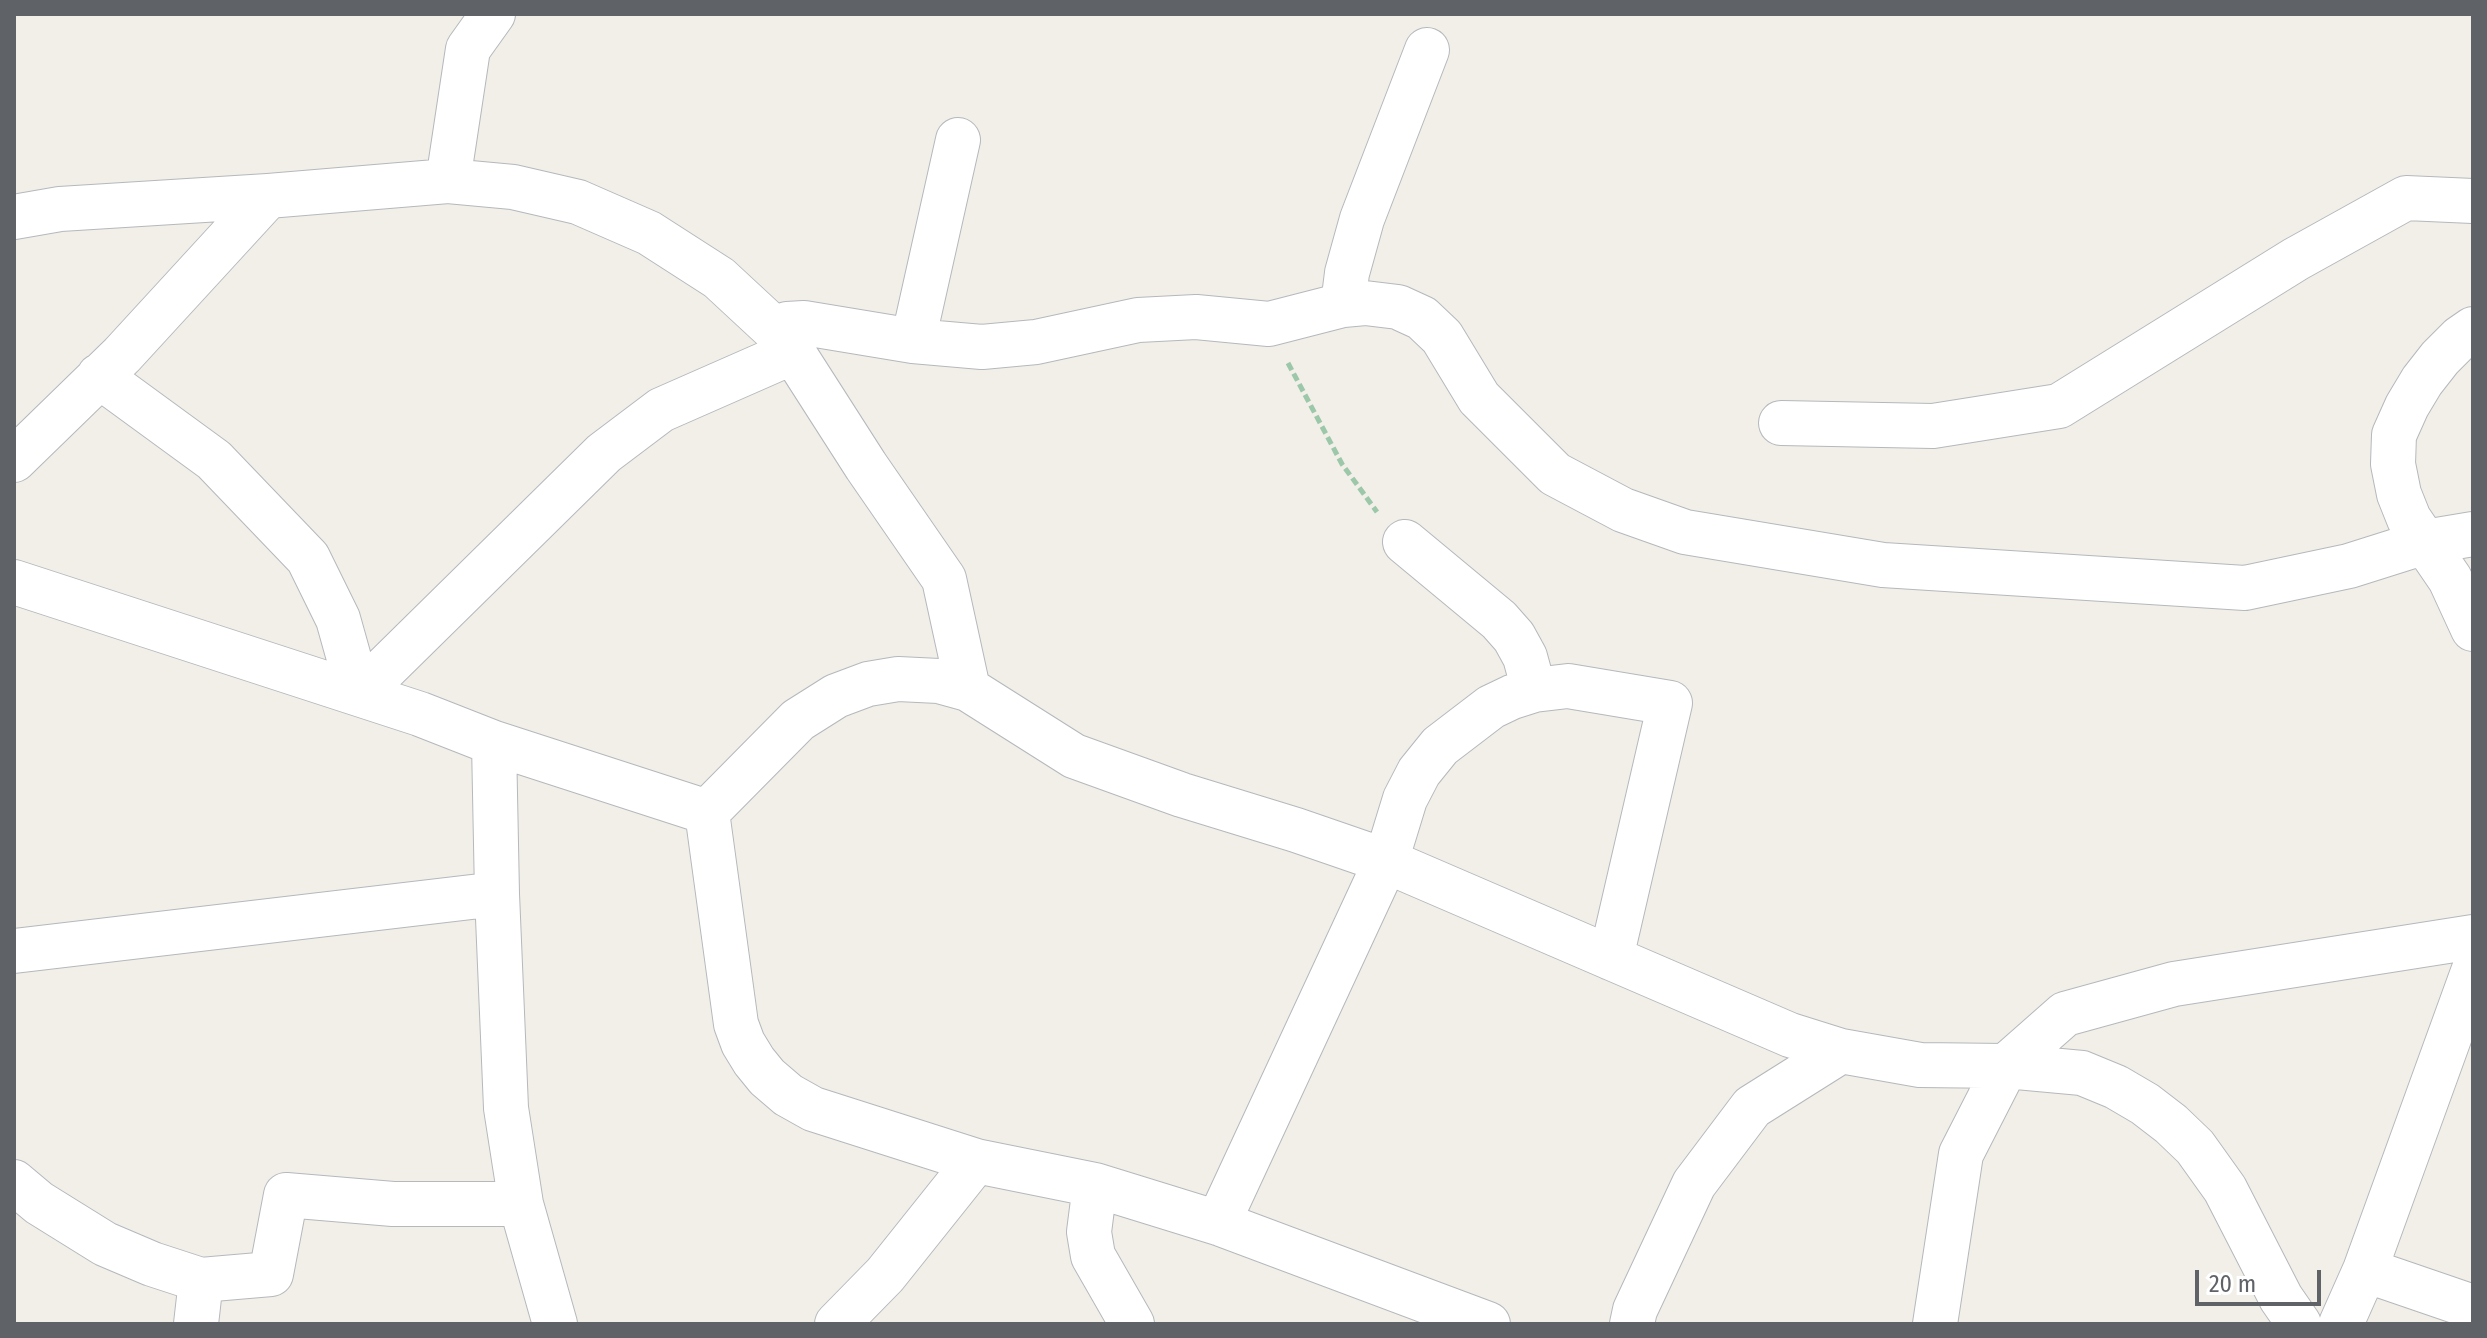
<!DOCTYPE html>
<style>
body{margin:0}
#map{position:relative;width:2487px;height:1338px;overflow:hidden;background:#f1efe8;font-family:"Fira Sans Condensed",sans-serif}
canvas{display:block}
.frame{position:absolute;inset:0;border:16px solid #5f6368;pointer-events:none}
.scale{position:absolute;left:2195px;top:1270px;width:126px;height:36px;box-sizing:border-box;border:4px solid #5f6368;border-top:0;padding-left:10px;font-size:24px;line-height:28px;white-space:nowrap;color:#5f6368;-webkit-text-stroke:6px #fff;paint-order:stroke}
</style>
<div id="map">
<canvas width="2487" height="1338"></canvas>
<div class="frame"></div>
<div class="scale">20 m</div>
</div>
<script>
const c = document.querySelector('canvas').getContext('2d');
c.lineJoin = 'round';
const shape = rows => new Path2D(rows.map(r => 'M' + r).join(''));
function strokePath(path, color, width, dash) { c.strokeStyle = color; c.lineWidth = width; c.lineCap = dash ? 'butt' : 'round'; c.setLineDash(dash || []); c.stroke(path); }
const minor = shape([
 [448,181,468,49,493,14],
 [14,217,60,209,268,196,448,181,513,187,578,202,649,233,719,278,774,329,793,352,866,466,944,579,968,689],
 [1343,305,1347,273,1362,219,1427,50],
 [774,329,787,324,804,323,913,341,982,347,1036,342,1138,320,1196,317,1269,324,1343,305,1365,303,1398,307,1422,318,1442,337,1479,398,1555,474,1623,510,1685,532,1883,565,2245,588,2349,566,2425,542,2473,534],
 [2473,329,2460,338,2440,358,2422,381,2407,406,2394,435,2393,464,2399,494,2409,519,2450,579,2473,629],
 [913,341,958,140],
 [99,376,214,460,308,558,338,619,359,694,604,453,661,410,793,352],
 [1781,423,1933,426,2059,406,2296,259,2406,198,2473,201],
 [14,460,122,355,268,196],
 [1405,542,1499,620,1514,637,1525,657,1534,690],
 [14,582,420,714,494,743,707,812],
 [494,743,497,894,506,1108,521,1204,555,1324],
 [707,812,798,720,836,696,868,684,898,679,939,681,968,689,1074,756,1182,795,1296,830,1386,861,1790,1035,1841,1051,1920,1065,2006,1066,2082,1073,2116,1087,2145,1104,2171,1124,2195,1147,2225,1189,2281,1298,2299,1324],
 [707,812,736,1024,743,1043,754,1061,767,1077,788,1095,813,1109,976,1161,1095,1185,1218,1223,1488,1324],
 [14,951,497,894],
 [14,1182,39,1203,105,1244,152,1264,201,1280],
 [1095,1185,1089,1232,1093,1256,1132,1324],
 [1218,1223,1386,861,1405,799,1419,772,1440,746,1491,707,1512,697,1534,690,1568,686,1670,703,1611,958],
 [2365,1270,2473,1307],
 [196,1324,201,1280,271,1274,286,1195,393,1204,521,1204],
 [837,1324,885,1275,976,1161],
 [1632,1324,1635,1310,1694,1184,1752,1107,1841,1051],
 [1935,1324,1961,1154,2006,1066,2065,1014,2174,984,2473,937],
 [2341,1324,2365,1270,2473,972]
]);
strokePath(minor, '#b5b8bc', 46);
strokePath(shape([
 [1288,363,1342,464,1377,512]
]), '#9cc7a9', 5, [8, 4]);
strokePath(minor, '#fff', 44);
</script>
